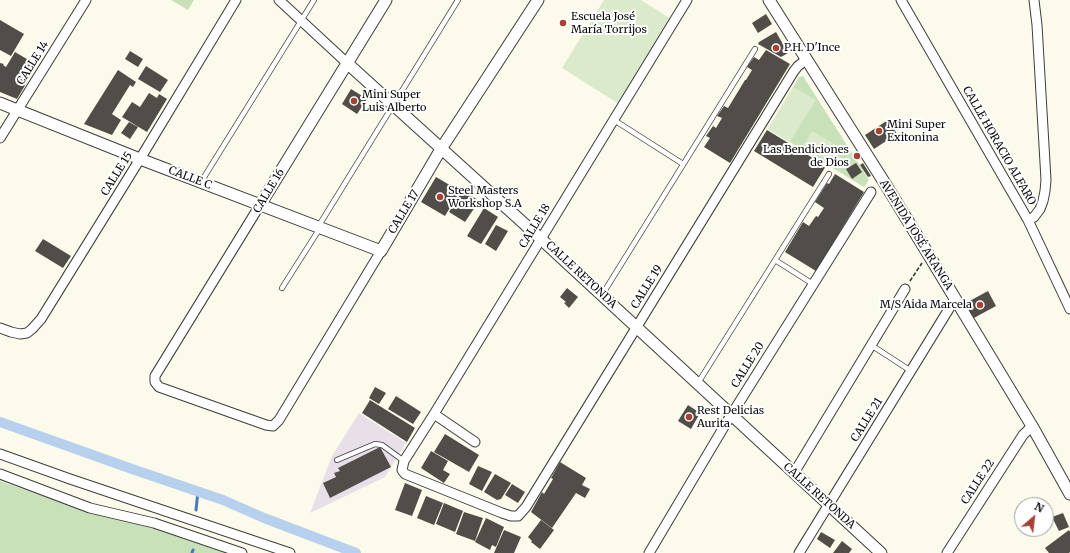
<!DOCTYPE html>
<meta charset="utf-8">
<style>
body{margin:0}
#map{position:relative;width:1070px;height:553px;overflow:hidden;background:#fcfbeb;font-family:Merriweather,serif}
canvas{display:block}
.north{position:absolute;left:1014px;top:497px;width:40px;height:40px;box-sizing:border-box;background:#fff;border:1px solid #9d9d9d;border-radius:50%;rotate:28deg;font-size:11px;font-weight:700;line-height:16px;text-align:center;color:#0a0a0a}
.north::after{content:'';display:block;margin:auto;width:14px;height:18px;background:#a64136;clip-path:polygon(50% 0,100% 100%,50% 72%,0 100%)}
</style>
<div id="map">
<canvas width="1070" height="553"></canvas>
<div class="north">N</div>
</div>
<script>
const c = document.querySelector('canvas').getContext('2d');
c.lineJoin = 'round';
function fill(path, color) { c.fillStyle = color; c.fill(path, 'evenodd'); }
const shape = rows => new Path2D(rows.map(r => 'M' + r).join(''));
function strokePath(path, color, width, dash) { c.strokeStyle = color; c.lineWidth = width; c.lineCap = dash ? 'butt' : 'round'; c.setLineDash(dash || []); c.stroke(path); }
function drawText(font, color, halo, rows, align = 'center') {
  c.font = font + ' Merriweather,serif'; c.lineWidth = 4; c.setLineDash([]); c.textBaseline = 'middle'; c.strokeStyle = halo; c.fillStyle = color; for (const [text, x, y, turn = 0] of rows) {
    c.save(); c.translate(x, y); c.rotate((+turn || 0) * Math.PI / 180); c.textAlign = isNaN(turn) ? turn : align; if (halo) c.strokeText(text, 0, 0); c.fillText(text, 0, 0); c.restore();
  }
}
fill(shape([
 [359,413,406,443,385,477,310,513,332,456]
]), '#e8dfe8');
fill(shape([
 [171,0,194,0,188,10],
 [803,76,869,180,864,187,768,129,799,77],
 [0,481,71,506,118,516,228,553,0,553]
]), '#c8e1b9');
fill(shape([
 [604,0,641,0,671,19,619,104,562,68],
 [793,87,816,100,790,142,768,129],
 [812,131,841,148,833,163,803,146]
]), '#daeaca');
strokePath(shape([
 [196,510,198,491],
 [192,553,193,550]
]), '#477bb9', 3);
strokePath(shape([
 [0,422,132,469,223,500,264,518,356,553]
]), '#b6d0ed', 10);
fill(shape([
 [766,14,772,24,758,33,752,23],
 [0,20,24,34,11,56,0,50],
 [776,32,788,53,781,57,758,44,759,42],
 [766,50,790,64,730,163,704,147,710,138,706,136,713,126,716,128,722,118,717,116,724,106,728,108,745,80,746,80,752,70,747,67,754,57,759,60],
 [130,51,143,59,138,67,125,59],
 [15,52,37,65,17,99,0,92,0,63,4,64,3,65,6,67],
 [146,66,168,80,160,92,138,79],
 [118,70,136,82,133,87,130,85,112,114,121,120,112,135,84,124],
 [351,89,367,99,357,114,342,104],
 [149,93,157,98,159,94,167,99,147,132,122,117,132,102,140,107],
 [888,120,897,134,874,149,865,135],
 [129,122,138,127,130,139,121,133],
 [767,130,826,166,813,187,754,151],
 [856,163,862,172,852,179,846,169],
 [863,163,871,176,868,177,860,165],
 [835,174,864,192,816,271,785,252,803,222,809,226,816,216,818,217,824,208,815,202,827,183,829,184],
 [436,177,460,191,445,216,421,202],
 [463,190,479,201,465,222,449,212],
 [484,208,498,217,481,244,467,236],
 [496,225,508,231,496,251,485,244],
 [43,239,71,256,63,268,35,251],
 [567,288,578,297,569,308,564,303,566,302,560,297],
 [988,291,996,306,972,319,964,304],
 [375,387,386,393,379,404,369,398],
 [396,396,421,412,413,424,388,409],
 [370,400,415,428,407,442,362,413],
 [688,405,700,413,691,429,678,421],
 [445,434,479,455,469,472,434,452],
 [380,447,391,467,330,498,323,483,336,477,334,473,340,471,338,468],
 [431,451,448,461,443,470,450,474,444,483,421,468],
 [560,462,586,478,582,485,590,489,585,498,576,493,552,528,531,512,542,492,544,494,553,479,551,478],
 [478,466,492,472,482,491,469,484],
 [495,474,511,483,501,499,497,500,484,492],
 [405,483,422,490,412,516,395,510],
 [512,484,525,492,518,503,505,495],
 [426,496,443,503,434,525,417,518],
 [444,503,463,511,455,532,436,524],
 [464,512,483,518,475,541,456,534],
 [1063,513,1069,527,1059,531,1052,517],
 [486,518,504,527,496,547,492,545,490,550,475,542],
 [541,520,554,530,540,549,531,542,532,541,528,537],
 [504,530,521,537,514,553,494,553],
 [1069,530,1070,532,1070,552,1069,553,1049,553,1045,548],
 [821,532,835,540,830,548,817,539],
 [842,541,852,549,849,553,833,553]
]), '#514d48');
const service = shape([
 [614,120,683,164],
 [201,182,314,0],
 [318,227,458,0],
 [775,260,813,284],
 [282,288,320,228],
 [602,295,755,49],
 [871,345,911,371],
 [698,383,829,174],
 [337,460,375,444,382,445,404,461]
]);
const minor = shape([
 [279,0,347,63],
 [687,0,434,414,404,461,402,470,405,474,502,513,511,516,518,516,526,507,794,71,798,66,806,60],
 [901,0,1028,220,1070,309],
 [0,138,86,0],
 [260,205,155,376,155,382,159,387,266,425,273,426,279,420,381,251],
 [1028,220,1034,217,1040,209,1043,201,1045,191,1046,180,1037,25,1034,0],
 [0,328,11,332,20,334,27,333,32,329,41,319,140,159,236,0],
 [434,414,475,442],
 [0,454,70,479,290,553],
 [794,473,905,289],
 [0,474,90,508,154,523,242,553],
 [649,553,725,425,871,192],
 [799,553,955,299],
 [947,553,1023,435,1032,426]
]);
const tertiary = shape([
 [769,0,884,182,930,257,1032,426,1070,494],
 [347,63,541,239,881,553],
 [0,103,140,159,381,251,441,149,538,0],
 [260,205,386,0]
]);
strokePath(service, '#3d3d3d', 6);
strokePath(minor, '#3d3d3d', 11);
strokePath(tertiary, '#3d3d3d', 13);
strokePath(shape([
 [910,281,922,263]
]), '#2c2c2c', 1.5, [4, 2]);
strokePath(service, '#fff', 4.5);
strokePath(minor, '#fff', 9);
strokePath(tertiary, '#fff', 11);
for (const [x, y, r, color] of [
 [563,23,4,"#a64136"],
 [776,48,4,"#a64136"],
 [354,101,4,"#a64136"],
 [879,131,4,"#a64136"],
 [857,156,4,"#a64136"],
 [440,197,4,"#a64136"],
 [980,305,4,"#a64136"],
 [689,417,4,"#a64136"]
]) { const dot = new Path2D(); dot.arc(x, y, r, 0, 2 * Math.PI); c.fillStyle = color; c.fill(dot); strokePath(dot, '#fff', 1.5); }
drawText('11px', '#0a0a0a', '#fff', [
 ["Escuela José",571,17],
 ["María Torrijos",571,30],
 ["P.H. D'Ince",784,48],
 ["Mini Super",362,95],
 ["Luis Alberto",362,108],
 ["Mini Super",887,125],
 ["Exitonina",887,138],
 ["Las Bendiciones",849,150,"right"],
 ["de Dios",849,163,"right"],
 ["Steel Masters",448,191],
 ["Workshop S.A",448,204],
 ["M/S Aida Marcela",972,305,"right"],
 ["Rest Delicias",697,411],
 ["Aurita",697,424]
], 'left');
drawText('11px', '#0a0a0a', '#fff', [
 ["CALLE 14",33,63,-58],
 ["CALLE HORACIO ALFARO",999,146,60],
 ["CALLE 15",117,174,-58],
 ["CALLE C",190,178,21],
 ["CALLE 16",269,191,-59],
 ["CALLE 17",404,212,-59],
 ["CALLE 18",535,226,-59],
 ["AVENIDA JOSÉ ARANGA",916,235,58],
 ["CALLE RETONDA",581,275,43],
 ["CALLE 19",647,287,-58],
 ["CALLE 20",748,365,-58],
 ["CALLE 21",867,420,-58],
 ["CALLE 22",978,482,-57],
 ["CALLE RETONDA",819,496,42]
]);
</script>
